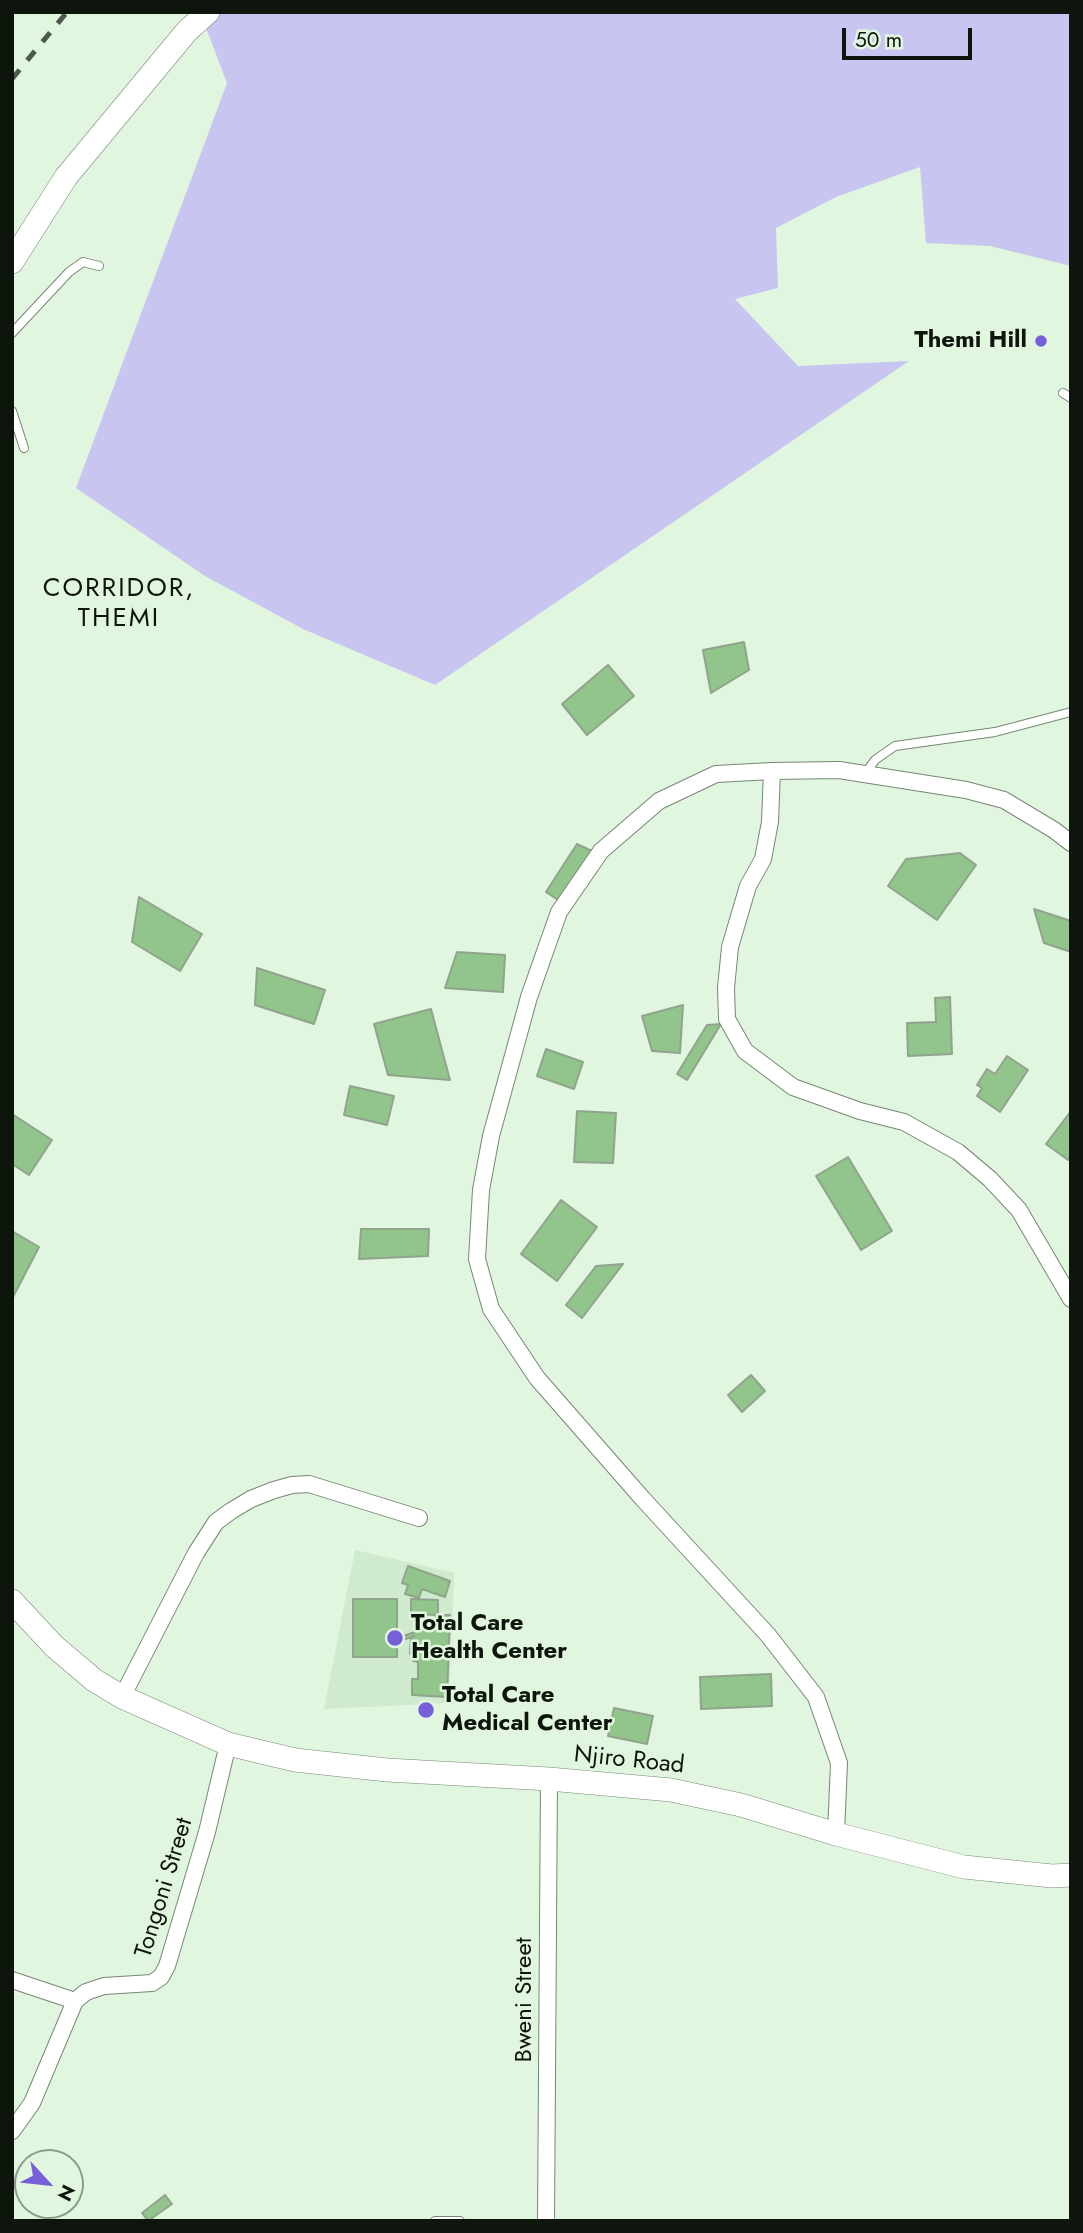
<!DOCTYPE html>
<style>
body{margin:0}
#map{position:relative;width:1083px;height:2233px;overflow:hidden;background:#e1f6de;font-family:Jost,sans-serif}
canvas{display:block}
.frame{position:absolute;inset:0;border:14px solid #0e150d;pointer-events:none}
.north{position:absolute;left:14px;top:2149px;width:70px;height:70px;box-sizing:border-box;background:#e1f6de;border:2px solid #8d9c8a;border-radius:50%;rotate:117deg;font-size:19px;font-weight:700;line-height:28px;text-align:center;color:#0e150d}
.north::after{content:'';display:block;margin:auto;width:24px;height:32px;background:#765fd9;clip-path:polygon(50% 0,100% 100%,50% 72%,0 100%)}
.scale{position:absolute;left:842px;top:28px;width:130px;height:32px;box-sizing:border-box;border:4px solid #0e150d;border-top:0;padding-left:9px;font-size:21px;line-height:24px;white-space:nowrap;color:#0e150d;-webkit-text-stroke:5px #e1f6de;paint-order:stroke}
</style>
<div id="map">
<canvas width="1083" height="2233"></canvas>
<div class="frame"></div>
<div class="north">N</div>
<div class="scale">50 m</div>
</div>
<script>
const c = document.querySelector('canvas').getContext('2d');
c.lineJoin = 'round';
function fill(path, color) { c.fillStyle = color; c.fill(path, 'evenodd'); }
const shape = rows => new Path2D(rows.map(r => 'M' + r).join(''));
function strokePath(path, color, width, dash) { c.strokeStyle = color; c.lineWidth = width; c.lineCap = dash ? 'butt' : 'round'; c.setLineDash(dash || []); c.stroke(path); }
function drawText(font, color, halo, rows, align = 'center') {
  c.font = font + ' Jost,sans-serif'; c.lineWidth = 5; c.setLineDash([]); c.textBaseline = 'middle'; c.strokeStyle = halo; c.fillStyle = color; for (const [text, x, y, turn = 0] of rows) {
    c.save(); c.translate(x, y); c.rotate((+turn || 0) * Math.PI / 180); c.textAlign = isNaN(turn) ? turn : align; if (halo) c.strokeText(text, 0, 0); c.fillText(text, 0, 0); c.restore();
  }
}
fill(shape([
 [355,1550,454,1573,449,1703,324,1709]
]), '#d0eacd');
fill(shape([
 [200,12,1071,12,1071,266,990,246,926,243,920,167,836,197,776,228,778,288,735,299,798,366,909,361,435,685,303,629,205,576,76,488,227,83]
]), '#c8c5f1');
const building = shape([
 [744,642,749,670,711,693,703,650,744,642],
 [608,665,634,696,587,735,562,704,608,665],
 [577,844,594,852,558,900,546,892,577,844],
 [960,853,976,865,937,920,888,886,906,859,960,853],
 [139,897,202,934,180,971,132,942,139,897],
 [1034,909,1071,921,1071,952,1044,943,1034,909],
 [457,952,505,955,503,992,445,988,457,952],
 [257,968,325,990,314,1024,255,1005,257,968],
 [950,997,952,1054,908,1056,907,1023,936,1022,935,998,950,997],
 [683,1005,680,1053,652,1051,642,1016,683,1005],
 [431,1009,450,1080,388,1075,374,1024,431,1009],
 [721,1024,687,1080,677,1074,707,1025,721,1024],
 [546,1049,583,1062,574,1089,537,1076,546,1049],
 [1007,1056,1028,1070,1000,1112,977,1096,982,1088,977,1085,987,1069,995,1074,1007,1056],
 [350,1086,394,1096,387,1125,344,1115,350,1086],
 [577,1111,616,1113,613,1163,574,1162,577,1111],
 [1071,1111,1071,1155,1068,1160,1046,1144,1071,1111],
 [12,1114,52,1140,29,1175,12,1164,12,1114],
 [848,1157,892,1231,861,1250,816,1176,848,1157],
 [561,1200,597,1227,557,1281,521,1254,561,1200],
 [361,1229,429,1229,428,1256,359,1259,361,1229],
 [12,1231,39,1247,12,1299,12,1231],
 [623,1264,582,1318,566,1305,596,1266,623,1264],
 [751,1375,765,1391,742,1412,728,1395,751,1375],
 [408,1566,450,1581,445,1597,422,1589,419,1598,405,1594,408,1585,402,1583,408,1566],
 [353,1599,397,1599,397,1638,415,1632,416,1622,435,1623,436,1615,450,1615,447,1697,412,1695,412,1679,418,1679,418,1662,413,1661,413,1654,410,1654,411,1637,414,1636,397,1642,397,1657,353,1657,353,1599],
 [411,1599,438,1600,438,1615,411,1614,411,1599],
 [771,1674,772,1706,701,1709,700,1677,771,1674],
 [614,1708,653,1716,647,1744,608,1736,614,1708],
 [165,2195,172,2204,148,2221,142,2213,165,2195]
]);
fill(building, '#92c58b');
strokePath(building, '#90a38d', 2);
const lane = shape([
 [12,333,69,272,83,262,99,266],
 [1063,393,1071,398],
 [12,411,24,448],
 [865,774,875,760,895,746,995,732,1071,712],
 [435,2221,460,2221]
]);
const street = shape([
 [772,771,770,822,763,859,748,886,730,947,726,988,727,1019,745,1051,793,1087,860,1111,904,1122,958,1152,990,1179,1019,1210,1071,1299],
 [122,1697,196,1553,216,1522,231,1511,251,1499,274,1490,292,1485,309,1484,419,1518],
 [836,1834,839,1763,816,1697,768,1635,642,1498,537,1378,491,1309,477,1259,481,1190,491,1136,529,997,559,912,601,851,659,801,716,774,772,771,839,770,966,790,1004,800,1054,830,1071,843],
 [12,1980,75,2001],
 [12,2131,32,2103,75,2001,86,1992,104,1986,152,1983,161,1977,167,1966,207,1832,228,1744],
 [546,2221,549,1779]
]);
const secondary = shape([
 [12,262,66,177,187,31,208,12],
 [12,1601,54,1646,94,1680,122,1697,228,1744,295,1760,387,1770,549,1779,671,1790,741,1805,836,1834,964,1867,1052,1876,1071,1875]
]);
strokePath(lane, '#768873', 10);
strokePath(street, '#768873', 18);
strokePath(secondary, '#768873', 24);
strokePath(lane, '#fff', 8);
strokePath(street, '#fff', 16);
strokePath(secondary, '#fff', 23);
strokePath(shape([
 [12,79,67,12]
]), '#4d594c', 5, [12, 12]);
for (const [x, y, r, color] of [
 [1041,341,7,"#765fd9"],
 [395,1638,9,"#765fd9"],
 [426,1710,9,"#765fd9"]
]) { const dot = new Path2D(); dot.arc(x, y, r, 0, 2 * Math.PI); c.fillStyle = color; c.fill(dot); strokePath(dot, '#e1f6de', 2.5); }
drawText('bold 24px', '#0e150d', '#e1f6de', [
 ["Themi Hill",1027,341,"right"],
 ["Total Care",411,1624],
 ["Health Center",411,1652],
 ["Total Care",442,1696],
 ["Medical Center",442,1724]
], 'left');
drawText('24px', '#0e150d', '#e1f6de', [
 ["Njiro Road",629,1761,6],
 ["Tongoni Street",165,1888,-73],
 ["Bweni Street",525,2000,-90]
]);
c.letterSpacing = '2px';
drawText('26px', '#0e150d', '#e1f6de', [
 ["CORRIDOR,",119,590],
 ["THEMI",119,620]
]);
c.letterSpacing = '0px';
</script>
